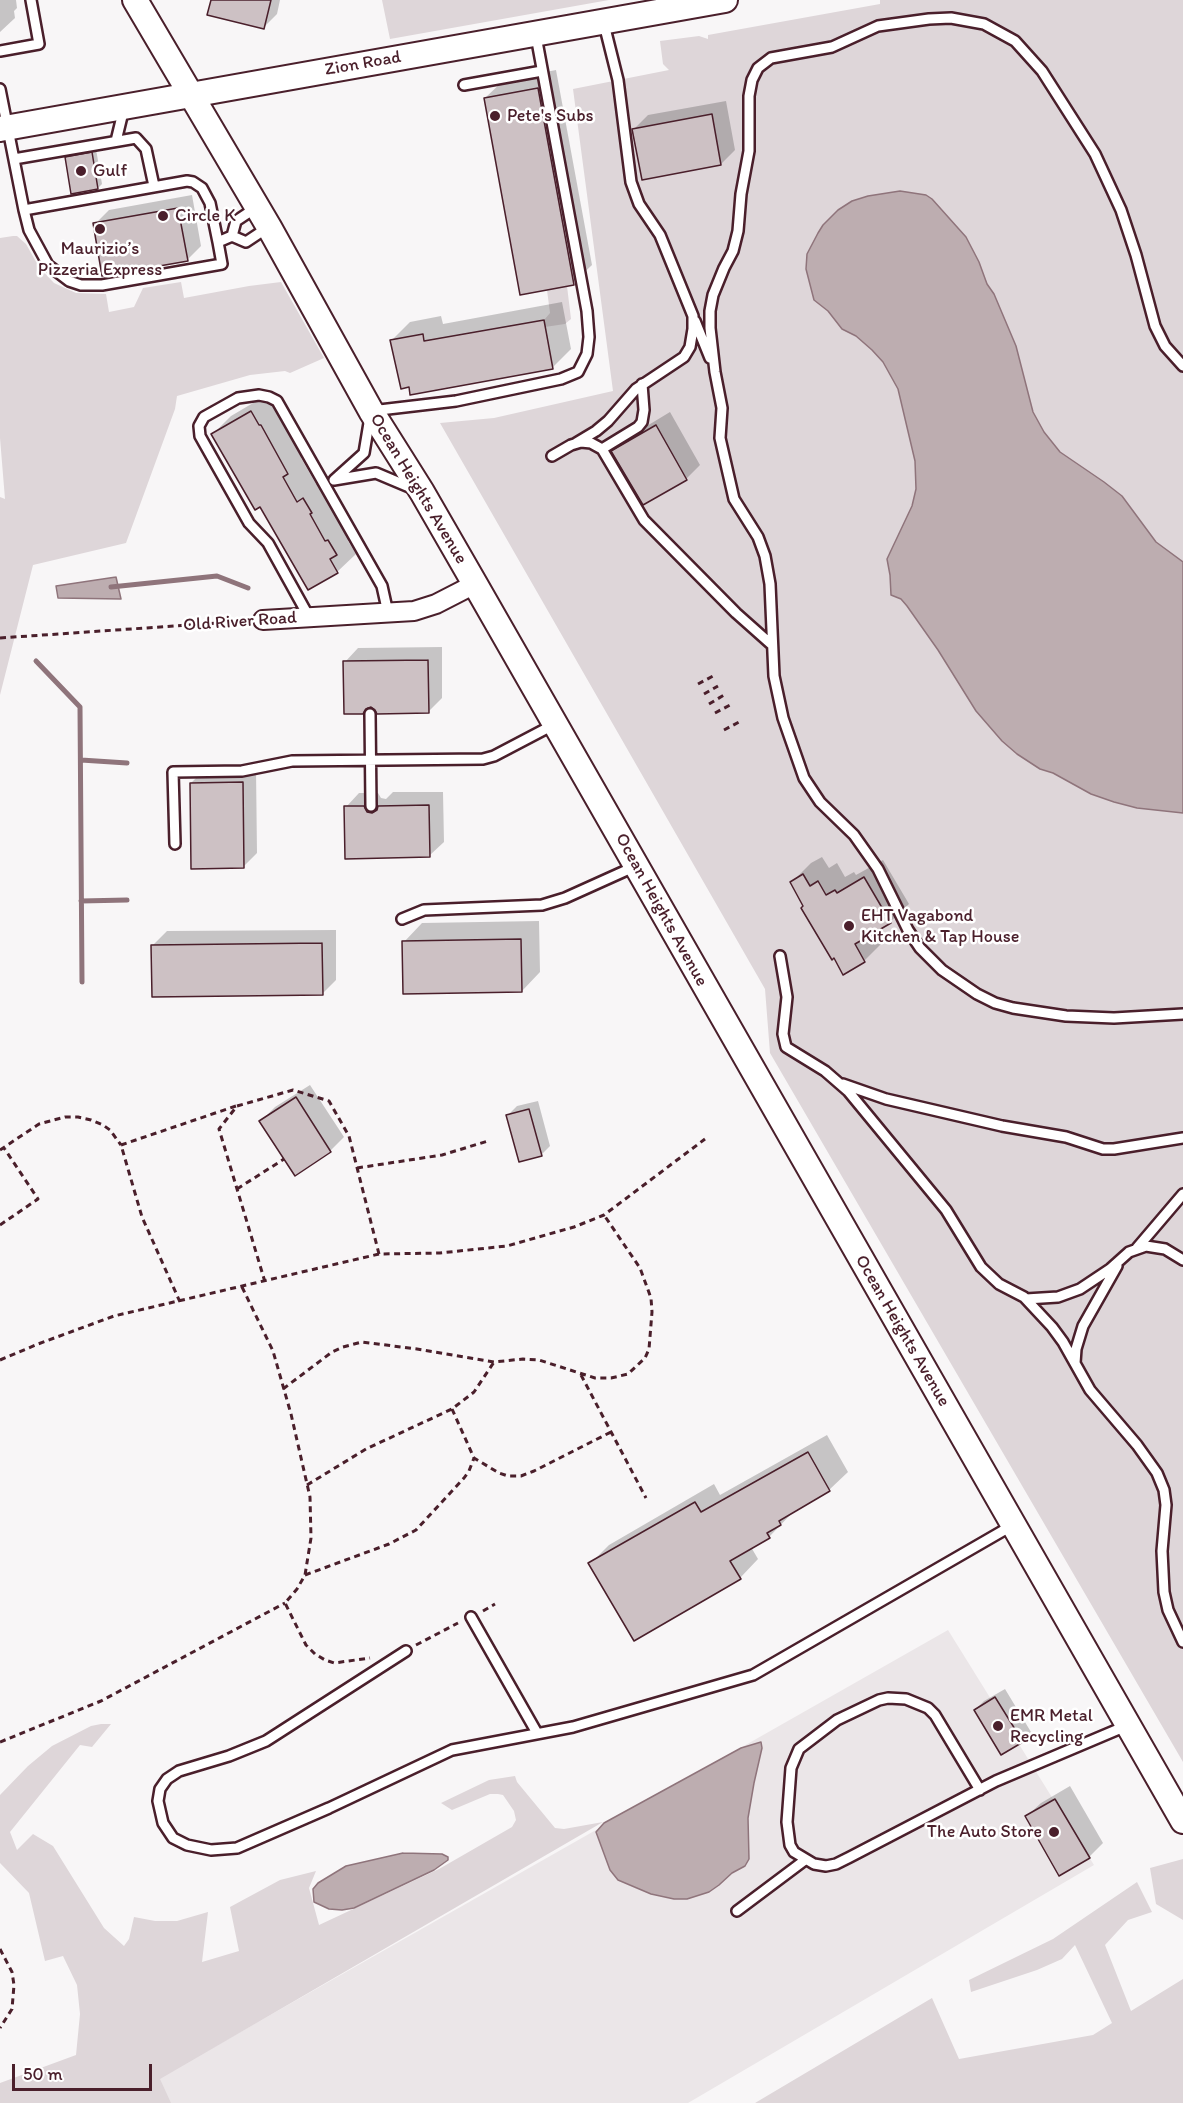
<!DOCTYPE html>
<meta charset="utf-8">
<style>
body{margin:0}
#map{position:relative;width:1183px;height:2103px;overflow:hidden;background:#f8f6f7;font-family:Itim,sans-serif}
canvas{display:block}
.scale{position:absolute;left:12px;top:2064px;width:140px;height:27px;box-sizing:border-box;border:3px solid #4a1f2b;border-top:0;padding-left:8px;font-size:18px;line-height:21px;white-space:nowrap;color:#4a1f2b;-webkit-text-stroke:4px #fff;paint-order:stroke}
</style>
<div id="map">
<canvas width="1183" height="2103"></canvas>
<div class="scale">50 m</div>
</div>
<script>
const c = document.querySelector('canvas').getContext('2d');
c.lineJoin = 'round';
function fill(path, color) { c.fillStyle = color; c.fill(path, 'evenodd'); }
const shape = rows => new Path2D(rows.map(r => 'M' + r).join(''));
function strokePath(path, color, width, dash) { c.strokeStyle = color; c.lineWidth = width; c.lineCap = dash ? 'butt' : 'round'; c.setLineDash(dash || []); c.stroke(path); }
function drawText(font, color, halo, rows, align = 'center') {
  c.font = font + ' Itim,sans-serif'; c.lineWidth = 5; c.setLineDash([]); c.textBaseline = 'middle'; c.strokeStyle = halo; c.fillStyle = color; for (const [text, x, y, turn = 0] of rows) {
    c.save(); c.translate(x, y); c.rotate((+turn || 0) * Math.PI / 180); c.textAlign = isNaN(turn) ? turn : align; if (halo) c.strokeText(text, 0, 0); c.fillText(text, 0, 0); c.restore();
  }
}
fill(shape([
 [948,1630,1094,1865,688,2103,157,2103,147,2085]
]), '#ebe6e8');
fill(shape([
 [382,0,609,0,390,39],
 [880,0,1183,0,1183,1762,770,1053,765,989,440,423,494,418,613,391,573,89,669,70,663,64,660,41,699,36,708,39,708,35,880,4],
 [13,236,17,236,26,244,39,267,54,283,76,293,106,294,109,312,134,307,143,288,181,282,184,298,249,286,281,282,324,358,290,373,285,371,250,375,177,396,175,409,126,543,33,565,0,695,0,497,5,499,0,438,0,238],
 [567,286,571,319,565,324,545,327,544,320,550,313,547,290],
 [101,1724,111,1724,92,1747,80,1745,10,1832,17,1850,33,1834,53,1846,104,1928,124,1946,129,1939,134,1917,155,1921,177,1921,208,1912,202,1962,239,1951,230,1907,280,1880,316,1871,309,1888,319,1925,439,1869,512,1827,516,1820,514,1811,503,1795,498,1794,490,1794,452,1810,441,1803,489,1780,515,1776,517,1782,555,1828,564,1829,603,1822,160,2079,171,2103,0,2103,0,2083,76,2055,80,2014,77,1985,63,1956,45,1961,29,1893,0,1863,0,1795,28,1766,52,1746,91,1726],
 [1183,1859,1183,1920,1156,1904,1150,1868],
 [1137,1882,1152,1912,1128,1920,1105,1945,1131,2011,1183,1979,1183,2103,755,2103,932,1998,959,2059,1093,2035,1112,2023,1075,1945,1062,1959,1037,1970,971,1992,969,1980,1053,1939]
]), '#ded6d9');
const water = shape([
 [900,191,926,195,932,199,966,237,979,262,987,284,994,294,1016,346,1033,412,1044,432,1060,452,1104,482,1122,496,1156,542,1183,562,1183,813,1137,808,1114,802,1091,794,1053,773,1040,769,1017,754,1002,741,976,711,938,650,907,606,901,599,891,595,890,575,887,559,912,506,916,489,915,461,898,389,883,362,872,350,856,336,842,329,828,311,814,300,806,269,807,254,818,233,823,225,838,210,852,201,868,196,900,191],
 [116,577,121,599,58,598,56,586,116,577],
 [761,1742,762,1748,754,1783,748,1818,749,1859,745,1866,732,1873,719,1885,709,1892,687,1899,674,1899,651,1894,618,1880,610,1870,596,1832,604,1823,741,1748,761,1742],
 [403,1853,442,1854,448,1857,448,1860,434,1870,354,1908,342,1910,329,1909,314,1902,313,1889,318,1883,346,1866,403,1853]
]);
fill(water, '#bdadb0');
strokePath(water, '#8f747b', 1.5);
fill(shape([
 [0,0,16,0,17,8,14,11,15,18,0,32],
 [212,0,280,0,277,14,263,28],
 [556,70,592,265,573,283,485,98,504,80],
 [726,101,735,150,721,164,634,129,648,115],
 [96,149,102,184,98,188,67,158,71,153],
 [192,195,201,246,187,260,95,224,109,210],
 [562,302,571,349,552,368,410,386,392,340,410,322,441,316,443,324],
 [270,393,306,454,301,458,316,484,322,481,354,535,348,541,356,554,337,572,261,505,213,434,231,416],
 [670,412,700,465,686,479,644,503,613,452,627,438],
 [442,647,442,698,428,712,371,706,345,662,358,648],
 [205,769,256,769,257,853,243,867,191,783],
 [393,792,443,792,444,842,430,855,346,807,359,793,378,793,381,798,386,799],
 [822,857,829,868,837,863,845,877,854,872,856,875,883,860,909,904,890,922,876,930,883,942,864,961,844,973,792,882,811,863],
 [539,921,540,972,522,991,404,942,422,923],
 [336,930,336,980,322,994,153,945,167,931],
 [310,1085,344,1137,330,1151,261,1121,275,1107],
 [538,1101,550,1146,541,1155,508,1115,517,1106],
 [827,1435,848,1472,829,1490,794,1511,769,1537,751,1547,758,1559,740,1578,590,1564,609,1545,714,1484,720,1495],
 [1005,1689,1031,1732,1022,1741,975,1710,984,1701],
 [1070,1786,1103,1843,1089,1857,1027,1816,1041,1803]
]), '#0003');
strokePath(shape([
 [111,587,217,576,248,588],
 [36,661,80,707,82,982],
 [81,760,127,763],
 [81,901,127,900]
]), '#8f747b', 5);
const building = shape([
 [211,0,271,0,264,29,207,15,211,0],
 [538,88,574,285,520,295,484,98,538,88],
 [712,114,721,165,642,180,632,129,712,114],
 [92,152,98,189,71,194,65,157,92,152],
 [178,208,188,261,102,276,93,223,178,208],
 [544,320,553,369,410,395,409,387,401,389,390,340,423,334,424,341,544,320],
 [251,411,259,425,261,425,288,474,283,477,297,502,303,498,312,513,310,514,325,541,328,540,337,555,330,559,338,573,308,590,260,507,255,510,211,434,251,411],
 [656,425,687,480,643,505,611,451,656,425],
 [428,660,429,713,377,714,375,710,371,707,366,709,363,714,344,714,343,661,428,660],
 [243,782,244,868,191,869,190,783,243,782],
 [429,805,430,857,345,859,344,806,364,806,367,812,372,813,377,810,378,806,429,805],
 [803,874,810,886,818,881,826,895,835,890,837,893,864,877,891,923,855,944,865,962,843,975,834,958,832,960,801,908,803,906,790,882,803,874],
 [521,939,522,992,403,994,402,941,521,939],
 [322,943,323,995,152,997,151,945,322,943],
 [296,1097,331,1152,295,1176,259,1121,296,1097],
 [529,1109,542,1156,519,1162,506,1115,529,1109],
 [808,1452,830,1491,779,1521,781,1525,767,1533,770,1538,730,1561,741,1579,634,1641,588,1563,695,1502,701,1512,808,1452],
 [995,1697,1023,1742,1001,1755,974,1710,995,1697],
 [1055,1799,1090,1858,1059,1876,1025,1816,1055,1799]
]);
fill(building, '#cdc1c4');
strokePath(building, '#4a1f2b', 1.5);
const lane = shape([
 [0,51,39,44,31,0],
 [464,85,542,71],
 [0,89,24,210,187,181,193,182,202,188,210,203,218,242,232,236],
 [116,141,124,108],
 [14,159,136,138,146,149,154,186],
 [257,207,236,221,232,236,246,242,267,228],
 [24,210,29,230,48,265,69,281,81,285,102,285,222,264,218,242],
 [695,321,710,358],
 [1183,366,1165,346,1155,326,1136,255,1121,210,1095,154,1042,71,1015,41,984,24,951,18,929,19,878,26,832,47,771,58,758,68,752,80,749,96,749,151,741,194,738,231,733,251,724,268,713,295,710,311,710,328,715,372,722,408,720,438,734,499,758,537,765,556,770,584,774,676,783,718,804,778,820,802,854,835,878,869,908,930,920,948,942,970,977,994,995,1003,1013,1008,1066,1016,1114,1018,1183,1014],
 [576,443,596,431,608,421,636,389,684,357,690,347,693,329,693,316,660,235,639,204,631,182,618,80,604,24],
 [602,449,638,427,642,422,644,410,642,384],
 [552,456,571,445,581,442,591,443,602,449,644,520,736,613,772,645],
 [414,489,376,473,334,480,364,453,371,411,456,401,561,379,578,372,587,354,589,337,587,311,536,36],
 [309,617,268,543,249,523,200,436,199,426,204,417,238,398,259,395,269,397,277,401,382,586,388,613],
 [370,714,371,806],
 [175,844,173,772,242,771,292,761,483,759,494,756,555,724],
 [402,919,424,910,542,905,565,898,636,866],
 [780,956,787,997,783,1034,786,1047,825,1071,848,1091,946,1210,981,1267,999,1284,1024,1297,1052,1327,1063,1342,1090,1390,1137,1445,1157,1473,1164,1490,1166,1505,1162,1551,1164,1592,1168,1610,1183,1642],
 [843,1084,886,1099,1002,1126,1066,1137,1103,1149,1114,1149,1183,1138],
 [1137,1248,1183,1194],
 [1026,1299,1058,1297,1080,1289,1110,1269,1129,1252,1146,1246,1165,1249,1183,1260],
 [1075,1363,1076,1349,1083,1326,1117,1266],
 [471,1617,537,1733],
 [406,1651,266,1741,229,1756,179,1771,167,1779,160,1789,158,1801,163,1823,173,1838,187,1845,211,1850,237,1848,329,1808,452,1750,573,1727,753,1675,1013,1525],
 [980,1790,935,1715,928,1708,906,1699,888,1698,879,1700,837,1720,799,1749,791,1768,787,1822,790,1845,794,1852,814,1864,826,1866,836,1864,850,1857,996,1781,1126,1726],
 [737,1911,805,1860]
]);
const street = shape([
 [263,620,414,611,436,604,475,584]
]);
const secondary = shape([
 [135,0,269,227,371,411,422,492,475,584,1183,1821],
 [0,129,725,0]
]);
strokePath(lane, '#4a1f2b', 14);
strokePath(street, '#4a1f2b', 22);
strokePath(secondary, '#4a1f2b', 28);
strokePath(shape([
 [0,638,247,621],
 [698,684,713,676],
 [704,694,718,686],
 [709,704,724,695],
 [715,713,730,705],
 [724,730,739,722],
 [0,1150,39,1124,65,1117,78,1117,91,1120,103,1125,110,1130,121,1145],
 [357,1168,442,1155,488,1141],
 [237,1189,284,1159],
 [0,1225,38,1199,4,1148],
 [265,1282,219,1129,237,1106,293,1090,329,1101,349,1136,379,1254],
 [242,1287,273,1351,291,1414,310,1497,311,1538,305,1575,297,1589,285,1603,306,1645,315,1654,325,1660,334,1663,370,1658],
 [180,1302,142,1217,121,1145,236,1106],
 [0,1360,38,1344,114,1316,379,1254,440,1253,507,1246,574,1227,604,1215,705,1139],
 [581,1375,646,1498],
 [283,1389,332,1352,343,1347,362,1342,417,1349,494,1362,523,1359,539,1360,595,1378,611,1378,628,1374,645,1358,649,1349,652,1312,651,1298,640,1268,604,1215],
 [452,1409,474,1458,499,1473,508,1476,521,1476,534,1471,611,1432],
 [307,1485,366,1449,452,1409,474,1392,494,1362],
 [305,1575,389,1544,416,1530,464,1478,469,1471,474,1458],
 [483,1611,495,1604],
 [416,1645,458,1623],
 [0,1742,101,1701,285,1603],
 [0,1949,12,1972,14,1985,12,2009,0,2028]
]), '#4a1f2b', 3, [6, 4.5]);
strokePath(lane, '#fff', 9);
strokePath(street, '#fff', 18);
strokePath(secondary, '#fff', 24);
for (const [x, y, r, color] of [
 [495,116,6,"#4a1f2b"],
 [81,171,6,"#4a1f2b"],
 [163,216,6,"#4a1f2b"],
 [100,229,6,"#4a1f2b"],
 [849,926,6,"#4a1f2b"],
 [998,1726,6,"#4a1f2b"],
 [1054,1832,6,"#4a1f2b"]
]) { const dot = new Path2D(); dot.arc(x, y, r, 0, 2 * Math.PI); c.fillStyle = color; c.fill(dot); strokePath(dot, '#fff', 2); }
drawText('18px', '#4a1f2b', '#fff', [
 ["Zion Road",363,64,-10],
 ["Ocean Heights Avenue",418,489,59],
 ["Old River Road",240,622,-4],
 ["Ocean Heights Avenue",661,910,61],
 ["Ocean Heights Avenue",902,1331,60]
]);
drawText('18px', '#4a1f2b', '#fff', [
 ["Pete's Subs",507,116],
 ["Gulf",93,171],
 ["Circle K",175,216],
 ["Maurizio’s",100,249,"center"],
 ["Pizzeria Express",100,270,"center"],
 ["EHT Vagabond",861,916],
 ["Kitchen & Tap House",861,937],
 ["EMR Metal",1010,1716],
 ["Recycling",1010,1737],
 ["The Auto Store",1042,1832,"right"]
], 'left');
</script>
